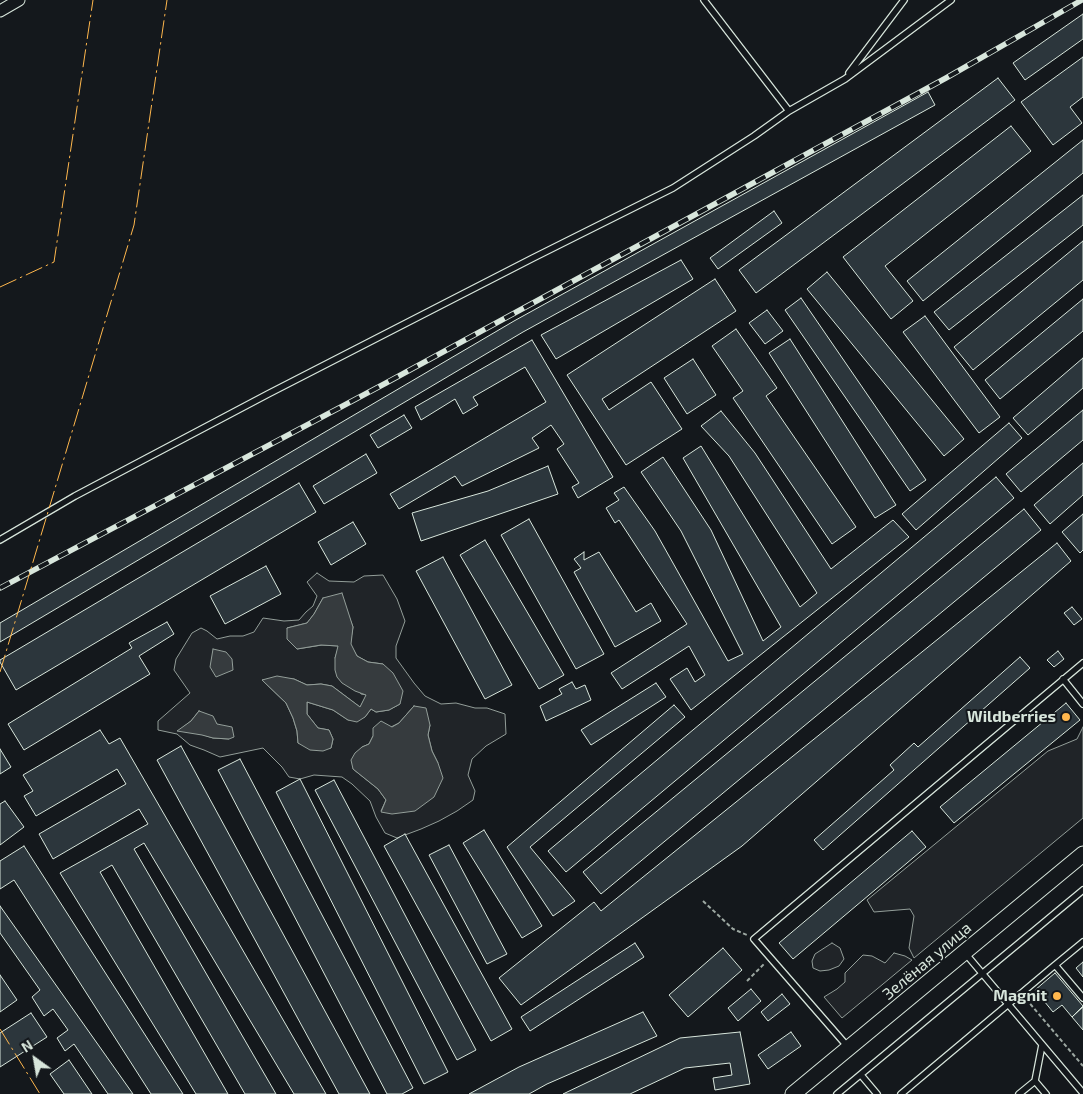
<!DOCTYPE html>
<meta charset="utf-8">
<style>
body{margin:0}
#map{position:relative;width:1083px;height:1094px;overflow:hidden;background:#14181c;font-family:"Exo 2",sans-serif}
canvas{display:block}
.north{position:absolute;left:10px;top:1034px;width:50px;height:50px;-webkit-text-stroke:4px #14181c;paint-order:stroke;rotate:328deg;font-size:14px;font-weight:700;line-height:20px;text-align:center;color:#d8e6dc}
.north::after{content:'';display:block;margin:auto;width:18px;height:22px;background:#d8e6dc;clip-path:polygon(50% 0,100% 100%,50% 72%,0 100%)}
</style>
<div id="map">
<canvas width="1083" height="1094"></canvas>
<div class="north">N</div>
</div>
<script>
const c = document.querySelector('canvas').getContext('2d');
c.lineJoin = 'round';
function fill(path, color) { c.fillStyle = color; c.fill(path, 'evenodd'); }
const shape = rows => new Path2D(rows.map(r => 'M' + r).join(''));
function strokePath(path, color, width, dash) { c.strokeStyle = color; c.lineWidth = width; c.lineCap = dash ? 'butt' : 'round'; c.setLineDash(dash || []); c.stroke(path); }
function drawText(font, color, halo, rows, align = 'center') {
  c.font = font + ' "Exo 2",sans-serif'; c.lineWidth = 4; c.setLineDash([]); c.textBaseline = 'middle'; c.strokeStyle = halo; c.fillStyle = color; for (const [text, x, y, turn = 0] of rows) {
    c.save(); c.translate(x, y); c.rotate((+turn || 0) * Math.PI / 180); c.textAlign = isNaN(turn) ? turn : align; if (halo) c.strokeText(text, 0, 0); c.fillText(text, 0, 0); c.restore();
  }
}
const green = shape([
 [317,573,329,581,354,582,364,576,383,575,397,599,405,621,396,646,396,658,414,683,425,696,441,704,456,703,475,708,487,708,505,714,506,734,486,746,472,759,468,775,475,791,473,800,457,811,439,821,421,829,397,838,385,833,376,817,370,801,352,784,342,777,314,775,300,779,289,777,282,767,263,748,220,757,204,750,190,745,177,734,158,730,158,721,190,693,174,670,176,659,192,633,201,628,207,631,217,639,230,636,243,636,254,632,263,618,284,621,299,620,306,612,313,606,317,596,307,582,317,573],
 [323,598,348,614,353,627,350,644,357,656,368,662,383,664,400,704,389,710,376,712,371,709,365,717,348,720,333,710,307,702,307,714,318,728,329,730,333,739,331,748,298,743,297,731,293,718,286,703,262,680,294,679,307,685,321,684,332,686,360,707,367,695,361,694,335,658,339,646,322,645,297,649,287,628,307,623,314,614,323,598],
 [414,706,430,725,428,735,432,751,438,763,381,811,386,800,378,789,353,769,362,747,369,744,373,736,399,723,414,706],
 [199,711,217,724,229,739,213,738,182,728,191,721,199,711],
 [1083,727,1083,818,914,958,909,948,914,916,910,909,874,912,867,900,1048,751,1077,739,1083,727],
 [832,943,840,948,844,959,839,966,829,970,820,971,813,968,812,961,815,954,832,943],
 [894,953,905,956,912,960,842,1018,824,997,837,989,845,982,845,973,863,955,872,956,885,963,894,953]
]);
fill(green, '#202428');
strokePath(green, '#939e99', 1);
const water = shape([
 [342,593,353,627,351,644,357,656,368,662,383,664,393,673,403,691,400,704,389,710,376,712,371,709,365,717,357,722,348,720,333,710,307,702,307,714,318,728,329,730,333,739,331,748,323,751,310,750,298,743,297,731,293,718,286,703,262,680,277,676,294,679,307,685,321,684,332,686,360,707,366,695,355,691,342,683,337,677,335,670,335,658,338,646,321,645,297,649,287,639,287,628,307,623,314,614,323,598,342,593],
 [213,649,226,652,232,659,233,670,216,677,210,667,213,649],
 [414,706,426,708,430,725,428,735,432,751,438,763,443,778,434,797,415,811,392,814,381,812,386,800,378,789,353,769,351,760,355,753,362,747,369,744,373,736,373,728,381,721,392,727,399,723,414,706],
 [199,711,213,716,217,724,232,727,234,737,229,739,213,738,202,735,177,731,191,721,199,711]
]);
fill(water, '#363b3e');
strokePath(water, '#939e99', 1);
const building = shape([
 [1083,14,1083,39,1025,80,1013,63,1083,14],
 [1083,57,1083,97,1070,107,1082,123,1053,145,1021,102,1083,57],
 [998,78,1015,100,756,293,739,270,998,78],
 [928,92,935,105,523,332,0,642,0,623,514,321,928,92],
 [1011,126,1031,151,885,266,913,301,891,319,843,257,1011,126],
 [1083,140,1083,173,923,301,907,281,1083,140],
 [1083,195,1083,225,949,330,934,312,1083,195],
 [774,211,782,223,718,269,710,258,774,211],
 [1083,241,1083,280,973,370,954,347,1083,241],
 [681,260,693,279,556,359,541,335,681,260],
 [827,272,964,439,944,456,807,289,827,272],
 [715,279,736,311,602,399,609,410,651,382,682,429,626,465,567,375,715,279],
 [801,298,926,480,910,491,785,310,801,298],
 [1083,299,1083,331,1000,399,985,380,1083,299],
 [767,310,783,331,765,344,749,323,767,310],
 [925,316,1000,417,979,433,903,332,925,316],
 [736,329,777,388,766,396,856,527,832,544,733,398,743,391,712,346,736,329],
 [790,339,896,505,875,518,769,353,790,339],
 [532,340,613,477,578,498,572,487,579,483,557,449,564,444,551,425,532,438,539,448,462,486,455,476,399,509,390,494,546,402,525,367,473,397,478,405,463,414,455,399,421,420,415,407,532,340],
 [1083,358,1083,388,1028,435,1013,418,1083,358],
 [693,359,716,395,687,414,664,378,693,359],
 [1083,410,1083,440,1021,492,1006,474,1083,410],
 [721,411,755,453,831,569,893,520,909,537,691,710,670,679,687,668,695,682,705,675,689,646,622,689,611,673,687,624,619,520,615,523,606,508,619,500,614,493,624,487,655,531,728,661,743,654,681,531,641,472,663,457,711,530,763,641,781,627,683,458,701,446,800,607,817,593,729,456,701,426,721,411],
 [404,415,412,428,378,448,370,435,404,415],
 [1009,423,1022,438,916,530,902,514,1009,423],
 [366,454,377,473,324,504,313,486,366,454],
 [1083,463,1083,495,1050,524,1034,505,1083,463],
 [548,466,558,494,421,541,412,513,488,491,548,466],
 [996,477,1014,498,566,872,548,851,996,477],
 [299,483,316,512,16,690,0,662,0,660,299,483],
 [1024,509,1041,530,601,894,583,872,1024,509],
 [1083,514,1083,550,1080,553,1062,532,1083,514],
 [529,519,604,654,576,669,501,535,529,519],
 [353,522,366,544,331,565,318,542,353,522],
 [485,540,564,675,539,689,460,555,485,540],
 [1057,543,1071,561,742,846,521,1005,499,978,594,902,601,911,1057,543],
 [584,552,584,560,599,552,636,612,651,603,661,621,615,647,574,572,581,568,574,559,584,552],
 [443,557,512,685,485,699,416,571,443,557],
 [266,566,281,594,225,624,210,596,266,566],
 [1072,607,1082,619,1074,625,1064,613,1072,607],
 [167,622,174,634,139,656,150,674,24,750,8,724,132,648,129,643,167,622],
 [1058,651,1064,659,1054,667,1047,660,1058,651],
 [1020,657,1030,668,823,850,814,840,894,770,890,765,914,743,918,747,1020,657],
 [572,682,576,689,585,685,591,700,546,721,540,706,562,694,559,689,572,682],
 [656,683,666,697,591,745,581,730,656,683],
 [1066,703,1080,720,954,823,940,807,1066,703],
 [674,705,685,717,530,847,575,901,553,916,507,847,674,705],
 [100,730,109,744,120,738,326,1094,294,1094,144,843,134,849,276,1094,245,1094,112,865,100,872,228,1094,196,1094,60,873,148,824,139,809,53,859,39,834,126,784,117,769,36,816,24,796,33,791,23,775,100,730],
 [181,746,370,1094,339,1094,157,760,181,746],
 [0,749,11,767,0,774,0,749],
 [240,759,413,1088,402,1094,387,1094,218,770,240,759],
 [300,779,448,1072,424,1084,276,792,300,779],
 [334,780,476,1050,457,1060,315,790,334,780],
 [5,801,24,827,0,845,0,804,5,801],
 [484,830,542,926,522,938,463,843,484,830],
 [912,831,926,847,793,959,779,943,912,831],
 [405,834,512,1029,491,1041,384,846,405,834],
 [449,845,507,954,487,964,429,855,449,845],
 [24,846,183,1094,151,1094,14,880,0,889,0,861,24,846],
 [0,906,133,1094,108,1094,74,1044,65,1051,57,1038,68,1030,53,1009,44,1016,32,997,40,990,0,933,0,906],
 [635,943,644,957,530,1031,521,1017,635,943],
 [723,948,742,970,688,1017,669,995,723,948],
 [1083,962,1083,977,1076,968,1083,962],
 [1055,973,1083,1006,1072,1017,1062,1005,1053,1012,1035,990,1055,973],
 [0,975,17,1000,0,1012,0,975],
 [751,989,761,1001,738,1021,728,1008,751,989],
 [782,994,790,1004,768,1021,761,1012,782,994],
 [1083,1007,1083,1030,1072,1017,1083,1007],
 [643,1012,657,1036,547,1084,529,1094,469,1094,519,1067,643,1012],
 [31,1013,47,1037,0,1067,0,1033,31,1013],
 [740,1032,750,1084,715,1090,713,1078,732,1075,730,1063,685,1068,630,1094,563,1094,680,1038,740,1032],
 [791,1032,801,1046,768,1069,758,1055,791,1032],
 [69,1060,92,1094,64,1094,50,1074,69,1060]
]);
fill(building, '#2c363c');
strokePath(building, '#d8e6dc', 1);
const service = shape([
 [704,0,789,111],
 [849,73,904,0],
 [0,540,75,496,268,394,533,258,673,188,754,136,789,111,845,79,951,0],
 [1063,679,1083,704],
 [965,953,1083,1093],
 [1055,965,1083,942],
 [1042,1045,1035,1081,1046,1094],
 [848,1047,754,939,1083,663],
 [861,1075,877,1094],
 [837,1094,1083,890],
 [901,1094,1055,965,1083,998],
 [1019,1094,1035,1081]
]);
const minor = shape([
 [0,11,19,0]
]);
const secondary = shape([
 [793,1094,1083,854]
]);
strokePath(service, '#d8e6dc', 8);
strokePath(minor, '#d8e6dc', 13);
strokePath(secondary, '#d8e6dc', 17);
strokePath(shape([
 [703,901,733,929,747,935],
 [747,981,765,963],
 [1026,999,1083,1066]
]), '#9da8a2', 2, [4, 2.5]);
strokePath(service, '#14181c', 5.5);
strokePath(minor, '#14181c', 11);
strokePath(secondary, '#14181c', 15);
const rail = shape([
 [0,588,386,383,946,78,1082,0]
]);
strokePath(rail, '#d8e6dc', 5.5);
strokePath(rail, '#14181c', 4, [11]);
strokePath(shape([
 [0,287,54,262,93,0],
 [0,672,134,225,167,0],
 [0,1029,40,1094]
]), '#ffb74d', 1, [18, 4, 2.5, 4]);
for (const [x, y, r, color] of [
 [1066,717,5,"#ffb74d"],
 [1057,996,5,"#ffb74d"]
]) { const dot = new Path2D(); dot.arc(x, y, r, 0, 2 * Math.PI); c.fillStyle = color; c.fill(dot); strokePath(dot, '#14181c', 2); }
drawText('bold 16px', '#d8e6dc', '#14181c', [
 ["Wildberries",1056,717],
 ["Magnit",1047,996]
], 'right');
drawText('16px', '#d8e6dc', '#14181c', [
 ["Зелёная улица",927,961,-40]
]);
</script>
